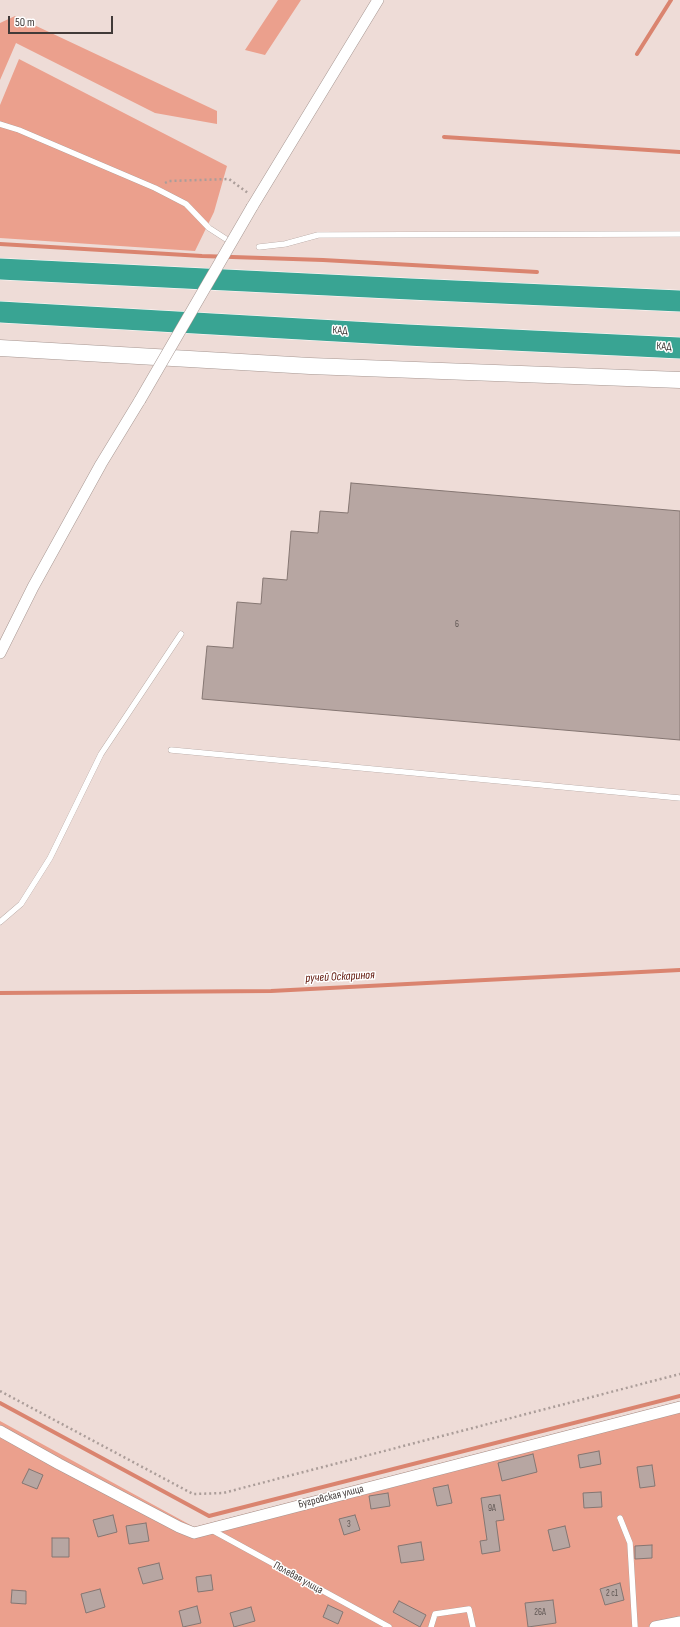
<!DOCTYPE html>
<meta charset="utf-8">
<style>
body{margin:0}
#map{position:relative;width:680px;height:1627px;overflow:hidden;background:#eedcd7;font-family:"Sofia Sans Condensed",sans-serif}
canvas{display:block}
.scale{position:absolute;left:8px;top:16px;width:105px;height:18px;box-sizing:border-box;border:2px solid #413a38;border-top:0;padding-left:5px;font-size:12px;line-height:14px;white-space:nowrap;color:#413a38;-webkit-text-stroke:3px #fff;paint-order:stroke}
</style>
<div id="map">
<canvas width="680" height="1627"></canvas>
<div class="scale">50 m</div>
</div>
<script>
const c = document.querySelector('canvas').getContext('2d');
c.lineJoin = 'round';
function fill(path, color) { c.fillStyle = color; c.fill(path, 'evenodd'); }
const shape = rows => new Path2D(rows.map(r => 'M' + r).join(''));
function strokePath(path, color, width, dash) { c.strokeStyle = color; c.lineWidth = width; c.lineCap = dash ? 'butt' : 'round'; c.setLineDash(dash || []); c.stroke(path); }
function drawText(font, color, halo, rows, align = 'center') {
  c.font = font + ' "Sofia Sans Condensed",sans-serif'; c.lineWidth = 3; c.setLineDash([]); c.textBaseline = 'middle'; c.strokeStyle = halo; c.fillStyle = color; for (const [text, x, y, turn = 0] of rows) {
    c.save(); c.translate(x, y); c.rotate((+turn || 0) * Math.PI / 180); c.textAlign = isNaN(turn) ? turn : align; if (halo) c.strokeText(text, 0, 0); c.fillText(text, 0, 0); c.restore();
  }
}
fill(shape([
 [278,0,301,0,265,55,245,50],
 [15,16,217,111,217,124,155,113,16,43,0,80,0,23],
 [19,59,227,166,214,212,195,251,0,238,0,105],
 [680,1401,680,1627,0,1627,0,1421,194,1527]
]), '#eba08d');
strokePath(shape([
 [637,54,671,0],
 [444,137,680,152],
 [0,244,202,256,323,260,537,272],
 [0,993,271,991,680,970],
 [0,1403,209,1516,680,1396]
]), '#da846f', 4);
const building = shape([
 [351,483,680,511,680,740,202,699,207,646,233,648,237,602,261,604,263,578,287,580,291,531,318,533,320,511,348,513,351,483],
 [599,1451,601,1464,580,1468,578,1455,599,1451],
 [533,1454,537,1472,502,1481,498,1463,533,1454],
 [652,1465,655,1486,640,1488,637,1467,652,1465],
 [29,1469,43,1475,37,1489,22,1483,29,1469],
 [448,1485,452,1503,437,1506,433,1488,448,1485],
 [601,1492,602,1507,584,1508,583,1493,601,1492],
 [388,1493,390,1506,371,1509,369,1496,388,1493],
 [500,1495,504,1520,496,1521,500,1551,482,1554,480,1541,487,1540,481,1498,500,1495],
 [113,1515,117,1532,98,1537,93,1520,113,1515],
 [355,1515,360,1530,344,1535,339,1519,355,1515],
 [146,1523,149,1541,129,1544,126,1526,146,1523],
 [565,1526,570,1547,553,1551,548,1530,565,1526],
 [52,1538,69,1538,69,1557,52,1557,52,1538],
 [421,1542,424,1560,401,1563,398,1546,421,1542],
 [652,1545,652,1558,635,1559,635,1546,652,1545],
 [159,1563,163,1579,143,1584,138,1568,159,1563],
 [211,1575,213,1590,198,1592,196,1577,211,1575],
 [620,1583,624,1600,605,1605,600,1589,620,1583],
 [100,1589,105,1607,86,1613,81,1594,100,1589],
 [12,1590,26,1591,26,1604,11,1603,12,1590],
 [553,1600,556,1623,528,1627,525,1603,553,1600],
 [399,1601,426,1615,420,1627,393,1612,399,1601],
 [328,1605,343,1612,338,1624,323,1617,328,1605],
 [197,1606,201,1623,183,1627,179,1611,197,1606],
 [251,1607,255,1621,234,1627,230,1613,251,1607]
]);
fill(building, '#b7a6a2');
strokePath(building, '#857672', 1);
const lane = shape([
 [0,124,19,130,155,188,186,204,209,228,226,239],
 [259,247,285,244,318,235,680,234],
 [171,750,680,798],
 [0,922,21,904,50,858,101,754,181,634],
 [620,1518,630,1543,635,1627],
 [210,1529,389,1627],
 [431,1627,435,1614,469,1609,473,1627]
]);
const street = shape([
 [252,207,378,0],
 [0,653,33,587,101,464,140,400],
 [0,1431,59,1464,179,1527,194,1533,680,1407],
 [655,1627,680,1622]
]);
const secondary = shape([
 [0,348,310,366,680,380]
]);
const highway = shape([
 [0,269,410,289,680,301],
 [0,312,407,335,680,348]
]);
strokePath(lane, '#a69691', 6);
strokePath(street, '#a69691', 12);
strokePath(secondary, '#a69691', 17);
strokePath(highway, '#fff', 22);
strokePath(shape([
 [165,183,169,181,229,179,248,193],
 [0,1391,193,1494,223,1493,680,1374]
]), '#ab9d99', 2.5, [2, 3]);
strokePath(lane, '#fff', 5.5);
strokePath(street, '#fff', 11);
strokePath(secondary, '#fff', 16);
strokePath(highway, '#39a493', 21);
const streetBridge = shape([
 [140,400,252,207]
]);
strokePath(streetBridge, '#a69691', 12, []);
strokePath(streetBridge, '#fff', 11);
drawText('9px', '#5e5552', null, [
 ["6",457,625],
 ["9А",492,1509],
 ["3",349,1525],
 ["2 с1",612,1594],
 ["26А",540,1613]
]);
drawText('11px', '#413a38', '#fff', [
 ["КАД",340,331,3],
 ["КАД",664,347,3],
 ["Бугровская улица",331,1497,-14],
 ["Полевая улица",298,1578,29]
]);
drawText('italic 12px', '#5a0d00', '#fff', [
 ["ручей Оскариноя",340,977,-3]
]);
</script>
